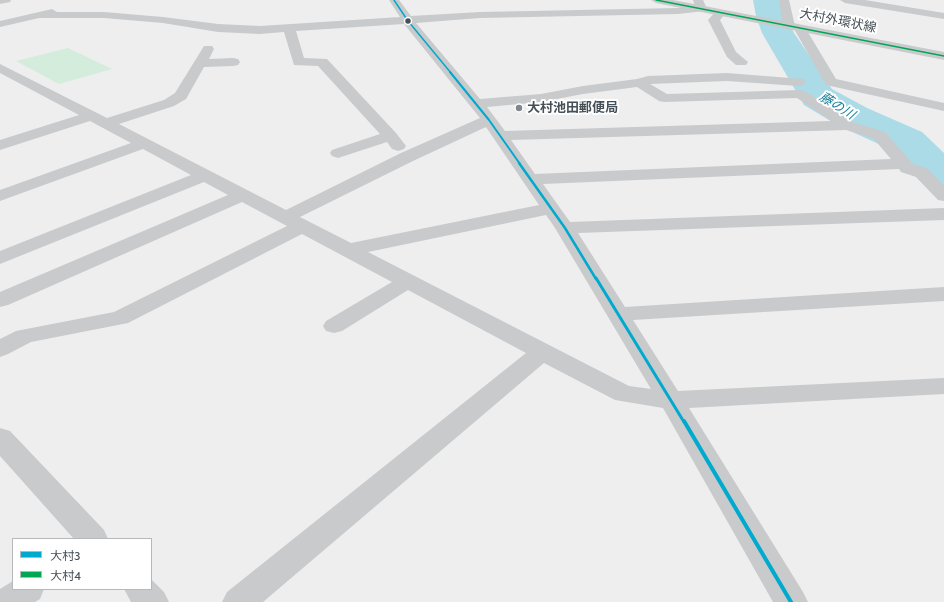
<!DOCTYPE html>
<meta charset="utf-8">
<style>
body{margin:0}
#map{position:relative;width:944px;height:602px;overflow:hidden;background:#eee;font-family:Cabin,"Noto Sans JP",sans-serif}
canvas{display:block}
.legend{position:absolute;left:12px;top:538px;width:140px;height:52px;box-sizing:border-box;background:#fff;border:1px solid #b5b9bc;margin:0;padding:5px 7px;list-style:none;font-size:12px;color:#465058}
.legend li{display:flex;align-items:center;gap:8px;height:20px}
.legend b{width:20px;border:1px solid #b5b9bc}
</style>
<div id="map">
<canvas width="944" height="602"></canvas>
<ul class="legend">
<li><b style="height:5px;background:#00a9ce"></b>大村3</li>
<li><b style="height:5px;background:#00a651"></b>大村4</li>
</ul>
</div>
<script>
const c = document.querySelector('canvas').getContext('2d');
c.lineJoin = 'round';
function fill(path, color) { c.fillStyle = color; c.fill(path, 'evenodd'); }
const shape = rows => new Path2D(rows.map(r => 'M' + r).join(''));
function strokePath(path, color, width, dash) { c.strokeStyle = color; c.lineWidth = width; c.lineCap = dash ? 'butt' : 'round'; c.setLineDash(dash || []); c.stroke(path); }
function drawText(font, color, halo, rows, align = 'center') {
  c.font = font + ' Cabin,"Noto Sans JP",sans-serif'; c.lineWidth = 4; c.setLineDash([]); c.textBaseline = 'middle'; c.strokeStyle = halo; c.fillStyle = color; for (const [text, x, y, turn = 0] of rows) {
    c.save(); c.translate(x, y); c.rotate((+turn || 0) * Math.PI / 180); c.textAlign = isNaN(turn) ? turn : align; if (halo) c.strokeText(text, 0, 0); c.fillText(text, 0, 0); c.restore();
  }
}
fill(shape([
 [68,48,112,69,59,84,16,61]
]), '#d4ecdc');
fill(shape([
 [753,0,781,0,786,16,794,33,832,89,867,108,922,132,944,153,944,192,928,188,892,150,839,126,804,105,762,33,756,16,753,0]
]), '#abdbe6');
fill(shape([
 [0,0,11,0,10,2,0,4,0,0],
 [389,0,399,0,411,16,480,12,678,8,695,6,693,0,703,0,707,9,705,11,678,14,480,18,416,23,480,99,541,94,583,86,637,79,648,76,727,73,803,79,805,82,803,85,798,86,727,81,650,84,667,94,800,90,805,91,852,122,885,132,913,164,928,169,944,186,944,201,938,200,916,177,901,172,899,169,543,184,570,222,944,208,944,220,578,233,625,307,944,287,944,301,633,320,678,391,944,378,944,394,689,408,803,592,808,602,773,602,663,408,615,400,544,363,263,602,222,602,227,592,526,353,408,290,342,331,334,333,326,331,323,326,326,321,392,282,302,234,128,323,31,342,8,354,0,357,0,339,16,331,114,312,287,226,242,202,8,305,0,307,0,292,228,195,204,182,0,264,0,251,191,175,143,149,0,201,0,190,131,143,90,121,0,150,0,140,79,115,0,73,0,64,107,118,164,100,175,93,204,46,212,46,214,49,209,59,233,58,238,59,240,62,238,65,233,66,204,67,186,99,174,106,119,124,286,210,401,153,480,118,404,24,296,31,304,58,327,59,396,133,406,146,404,149,398,151,392,149,387,142,338,158,332,156,330,153,332,150,380,134,318,66,294,65,284,32,260,34,218,32,163,23,104,18,39,18,0,27,0,21,52,9,57,12,104,12,163,17,218,24,260,26,400,17,389,0],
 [637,87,659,101,664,102,797,98,831,121,505,131,487,107,541,102,583,94,637,87],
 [486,127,539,205,351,243,300,217,413,161,486,127],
 [846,130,873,138,891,159,535,174,511,140,846,130],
 [546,215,555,228,651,389,629,386,368,252,546,215],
 [779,0,789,0,795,26,793,28,789,30,785,28,783,26,779,0],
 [840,0,865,0,944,13,944,19,845,3,840,0],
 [720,10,726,13,720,20,736,52,748,62,746,65,736,65,727,57,708,20,716,11,720,10],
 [800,25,804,27,806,29,836,79,944,103,944,111,826,85,794,29,796,27,800,25],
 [0,428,10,431,104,530,108,539,74,539,0,456,0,428],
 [151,579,164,592,169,602,131,602,124,589,151,589,151,579],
 [13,581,13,589,44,589,40,599,35,602,0,602,0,589,13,581]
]), '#c8cacc');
fill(shape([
 [651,0,673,0,944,52,944,60,656,3,651,0]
]), '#c9cacd');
strokePath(shape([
 [394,0,408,21,451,73]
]), '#00a9ce', 1.5);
strokePath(shape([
 [450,72,489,120,520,164]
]), '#00a9ce', 2);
strokePath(shape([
 [519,163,565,228,596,279]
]), '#00a9ce', 2.5);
strokePath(shape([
 [596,278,684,422]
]), '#00a9ce', 3);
strokePath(shape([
 [684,421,791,602]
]), '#00a9ce', 4);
strokePath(shape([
 [656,0,944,56]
]), '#00a651', 1.5);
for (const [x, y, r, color] of [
 [408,21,3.5,"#465058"],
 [519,108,4,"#81878c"]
]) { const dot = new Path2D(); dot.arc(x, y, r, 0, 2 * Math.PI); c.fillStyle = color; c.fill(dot); strokePath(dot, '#fff', 1.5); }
drawText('13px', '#465058', '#fff', [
 ["大村外環状線",838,21,11]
]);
drawText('italic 13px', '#18809a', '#fff', [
 ["藤の川",837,106,32]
]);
drawText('bold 13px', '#465058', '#fff', [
 ["大村池田郵便局",527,108]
], 'left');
</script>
